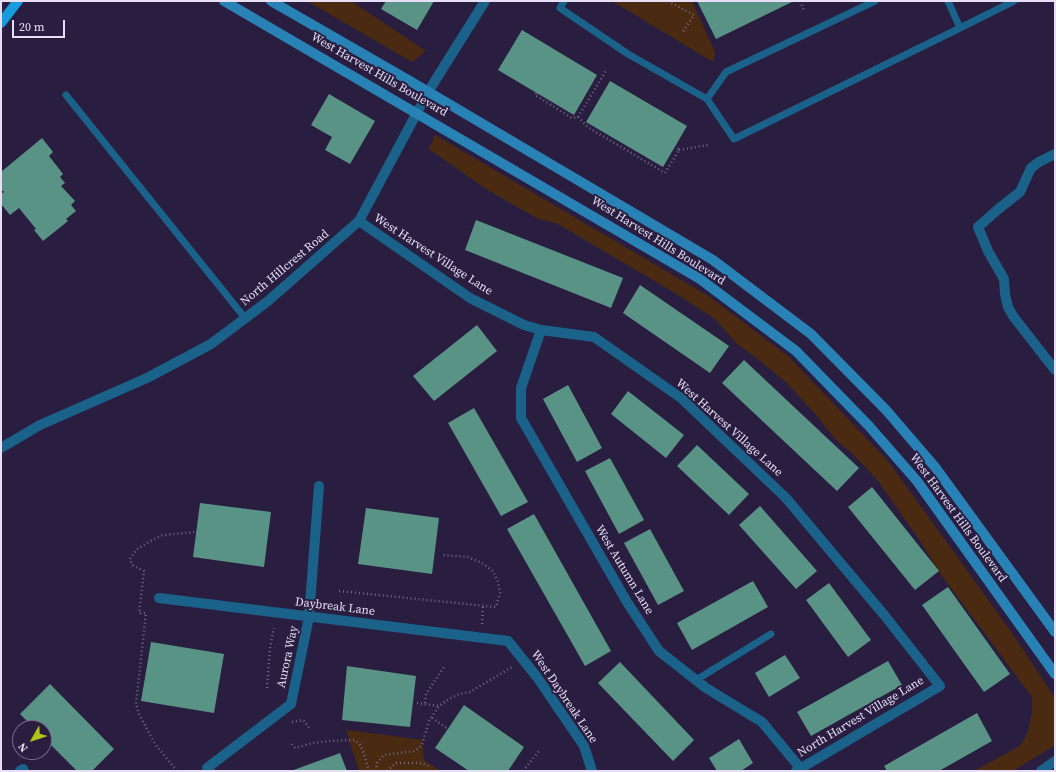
<!DOCTYPE html>
<style>
body{margin:0}
#map{position:relative;width:1056px;height:772px;overflow:hidden;background:#2a1e40;font-family:"Source Serif 4",serif}
canvas{display:block}
.frame{position:absolute;inset:0;border:2px solid #e6dff6;pointer-events:none}
.north{position:absolute;left:12px;top:720px;width:40px;height:40px;box-sizing:border-box;background:#2a1e40;border:1px solid #756b89;border-radius:50%;rotate:231deg;font-size:11px;font-weight:700;line-height:16px;text-align:center;color:#e6dff6}
.north::after{content:'';display:block;margin:auto;width:14px;height:18px;background:#acc611;clip-path:polygon(50% 0,100% 100%,50% 72%,0 100%)}
.scale{position:absolute;left:12px;top:20px;width:53px;height:18px;box-sizing:border-box;border:2px solid #e6dff6;border-top:0;padding-left:5px;font-size:12px;line-height:14px;white-space:nowrap;color:#e6dff6;-webkit-text-stroke:3px #2a1e40;paint-order:stroke}
</style>
<div id="map">
<canvas width="1056" height="772"></canvas>
<div class="frame"></div>
<div class="north">N</div>
<div class="scale">20 m</div>
</div>
<script>
const c = document.querySelector('canvas').getContext('2d');
c.lineJoin = 'round';
function fill(path, color) { c.fillStyle = color; c.fill(path, 'evenodd'); }
const shape = rows => new Path2D(rows.map(r => 'M' + r).join(''));
function strokePath(path, color, width, dash) { c.strokeStyle = color; c.lineWidth = width; c.lineCap = dash ? 'butt' : 'round'; c.setLineDash(dash || []); c.stroke(path); }
function drawText(font, color, halo, rows, align = 'center') {
  c.font = font + ' "Source Serif 4",serif'; c.lineWidth = 4; c.setLineDash([]); c.textBaseline = 'middle'; c.strokeStyle = halo; c.fillStyle = color; for (const [text, x, y, turn = 0] of rows) {
    c.save(); c.translate(x, y); c.rotate((+turn || 0) * Math.PI / 180); c.textAlign = isNaN(turn) ? turn : align; if (halo) c.strokeText(text, 0, 0); c.fillText(text, 0, 0); c.restore();
  }
}
fill(shape([
 [307,1,351,1,426,51,412,62],
 [612,1,692,1,715,52,713,62],
 [435,135,710,297,789,357,888,461,1012,633,1055,698,1055,745,1013,771,974,771,1020,746,1028,732,1032,712,1032,697,942,576,920,541,878,481,853,454,835,439,818,417,804,402,788,384,754,356,737,344,715,319,675,293,556,223,538,219,486,189,429,149],
 [347,730,422,740,424,760,441,771,359,771,349,740]
]), '#4a2b11');
fill(shape([
 [386,1,434,1,417,30,381,9],
 [697,1,794,1,716,39],
 [522,30,597,75,574,115,498,70],
 [610,81,687,126,663,167,586,122],
 [329,94,375,121,350,164,325,150,332,137,311,125],
 [42,138,53,152,49,156,63,174,60,177,65,183,61,186,75,201,71,205,76,211,66,219,68,221,43,241,34,230,36,229,19,208,10,215,1,204,1,194,4,192,1,189,1,172],
 [476,220,623,278,611,308,465,250],
 [640,285,729,346,710,373,623,313],
 [477,325,497,351,434,401,413,376],
 [744,360,859,468,837,491,722,383],
 [568,385,602,448,577,462,543,399],
 [628,391,684,435,666,458,611,414],
 [474,408,528,502,501,516,448,423],
 [697,445,749,494,729,515,677,466],
 [610,458,644,520,619,534,585,471],
 [872,487,939,571,915,590,848,507],
 [200,503,271,512,264,567,193,557],
 [760,506,817,571,796,589,739,525],
 [366,508,439,518,432,574,358,564],
 [534,514,611,651,585,666,507,529],
 [650,529,684,591,658,605,624,543],
 [753,581,768,607,692,650,677,623],
 [829,583,871,640,848,657,806,600],
 [948,587,1010,674,984,692,922,605],
 [151,642,224,654,214,713,141,701],
 [785,655,800,678,769,697,755,673],
 [888,661,902,685,811,736,797,712],
 [620,662,694,740,673,761,598,683],
 [347,666,416,676,410,727,342,720],
 [50,684,114,749,92,771,77,771,44,738,44,728,34,728,20,714],
 [464,705,524,747,508,771,469,771,435,748],
 [977,713,992,741,939,771,887,771,884,766],
 [739,739,753,763,741,771,717,771,709,758],
 [340,753,347,771,291,771]
]), '#599386');
strokePath(shape([
 [668,1,694,15,682,33],
 [800,1,804,11],
 [536,93,535,95,572,118,578,117,607,69],
 [578,117,589,128,665,173,679,150,675,146],
 [679,150,708,145],
 [339,591,496,607,500,593,498,582,493,571,482,563,468,557,443,555],
 [482,624,483,606],
 [267,688,270,648,274,628],
 [417,703,439,706],
 [425,703,426,694,444,667],
 [432,718,448,729],
 [292,722,303,720,310,729],
 [292,744,295,748,313,743,329,741,355,740,360,745,363,751,369,771],
 [177,771,155,744,139,714,136,704,146,613,139,613,144,571,132,565,130,559,136,550,152,540,163,535,195,532],
 [376,771,377,763,384,755,415,751,422,745,429,721,439,706,449,699,459,694,470,692,512,667],
 [387,771,396,763,422,763,428,766],
 [523,771,539,751]
]), '#726886', 2.5, [1, 3]);
strokePath(shape([
 [564,1,560,8,628,54,707,99],
 [875,1,726,72,707,99,734,139,960,28],
 [948,1,960,28,1014,1],
 [66,95,245,318],
 [696,680,771,634]
]), '#1a628a', 7);
strokePath(shape([
 [1055,154,1039,162,1031,168,1020,192,996,211,978,227,988,251,1004,279,1005,294,1008,307,1013,316,1055,370],
 [359,221,470,298,524,325,541,330,594,337,681,398,786,498,885,616,940,686,796,771],
 [541,330,521,388,521,418,627,602,659,651,706,688,762,722,801,769],
 [1,448,40,425,147,378,211,344,268,301,359,221,428,92,485,1],
 [159,598,508,641,537,677,584,746,592,771],
 [20,771,23,769,24,771],
 [210,771,207,768,291,704,309,617,319,486],
 [1041,771,1055,761]
]), '#1a628a', 10);
strokePath(shape([
 [224,1,700,279,796,351,869,426,917,481,1055,674],
 [271,1,410,81,713,260,811,334,886,410,935,467,1055,632]
]), '#2882b5', 10);
strokePath(shape([
 [1,23,18,1]
]), '#169bdd', 10);
drawText('12px', '#e6dff6', '#2a1e40', [
 ["West Harvest Hills Boulevard",379,75,30],
 ["West Harvest Hills Boulevard",658,241,32],
 ["West Harvest Village Lane",433,255,33],
 ["North Hillcrest Road",285,268,-40],
 ["West Harvest Village Lane",729,428,42],
 ["West Harvest Hills Boulevard",958,518,54],
 ["West Autumn Lane",624,570,59],
 ["Daybreak Lane",335,607,7],
 ["Aurora Way",288,657,-78],
 ["West Daybreak Lane",564,697,56],
 ["North Harvest Village Lane",861,717,-31]
]);
</script>
